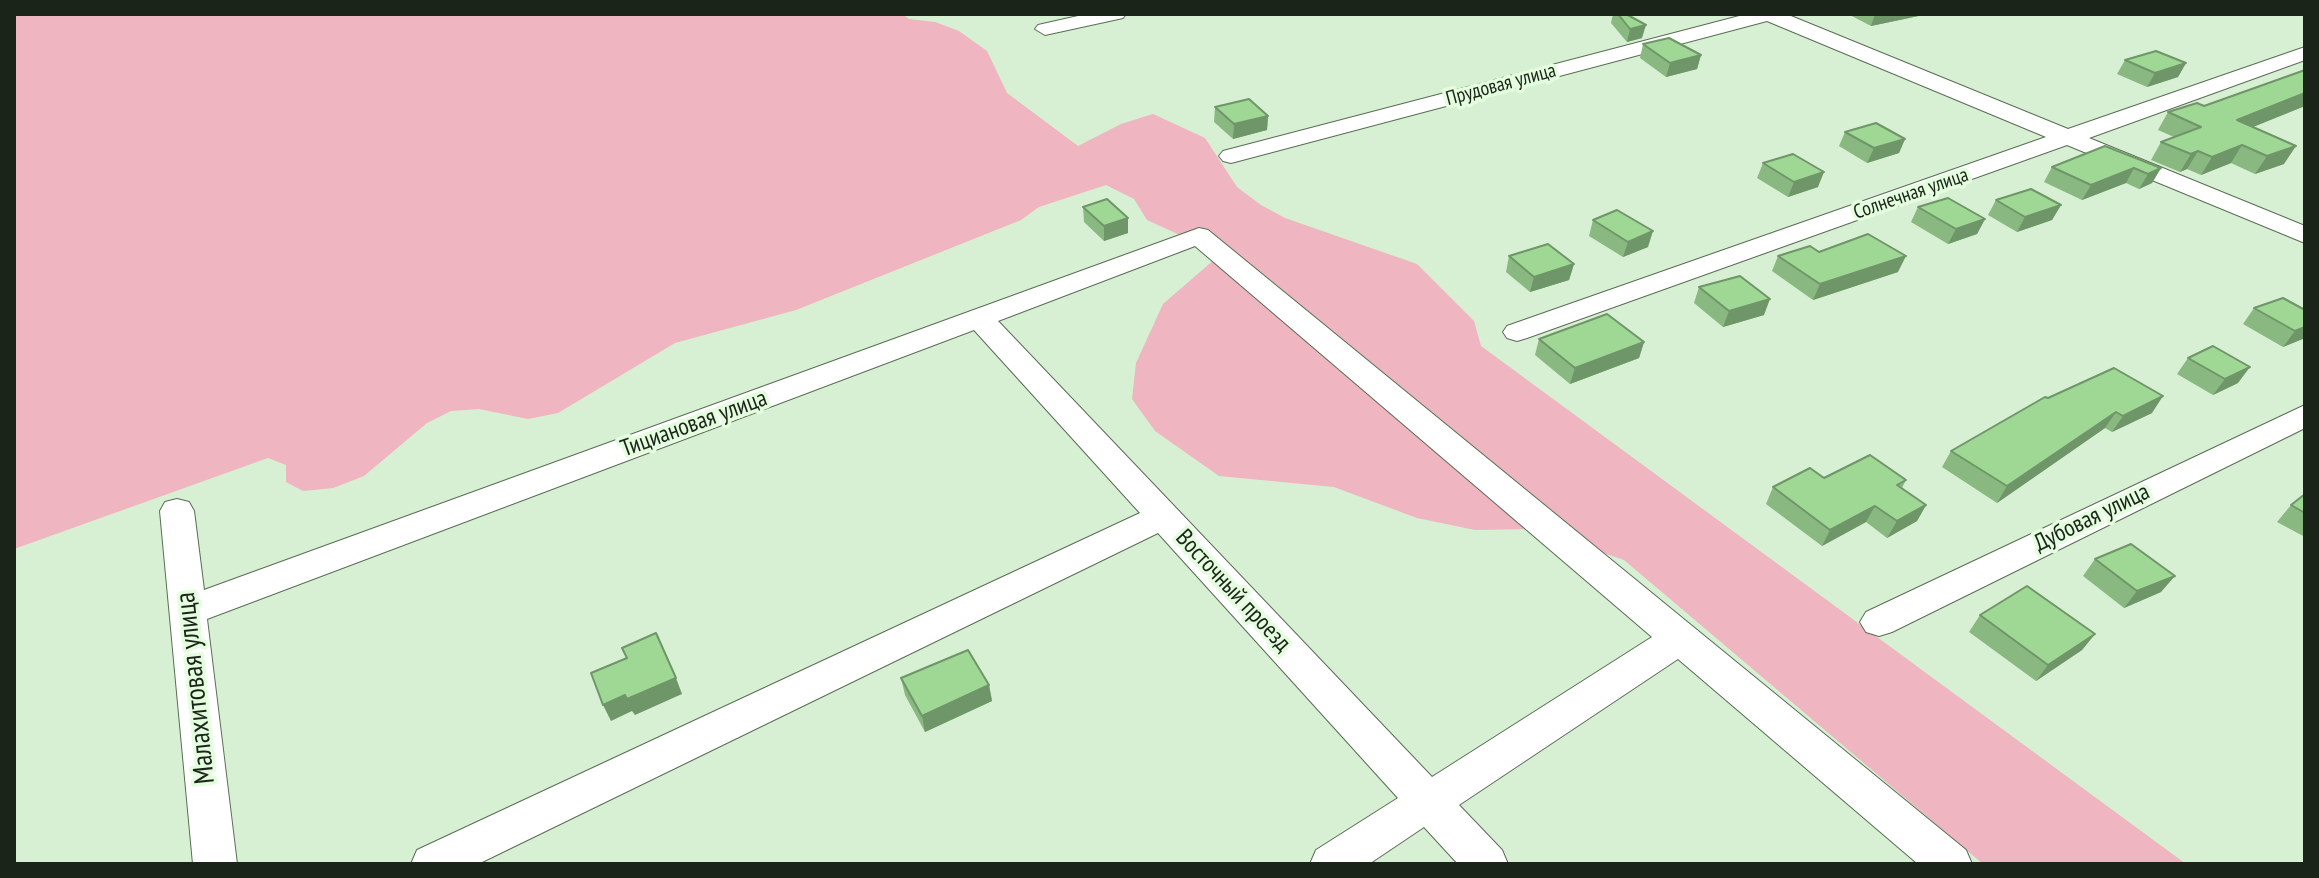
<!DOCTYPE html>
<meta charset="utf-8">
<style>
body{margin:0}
#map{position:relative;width:2319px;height:878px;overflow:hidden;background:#d7efd2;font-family:"PT Sans Narrow",sans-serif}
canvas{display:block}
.frame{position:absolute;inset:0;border:16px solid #1b2419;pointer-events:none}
</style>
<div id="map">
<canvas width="2319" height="878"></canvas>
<div class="frame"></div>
</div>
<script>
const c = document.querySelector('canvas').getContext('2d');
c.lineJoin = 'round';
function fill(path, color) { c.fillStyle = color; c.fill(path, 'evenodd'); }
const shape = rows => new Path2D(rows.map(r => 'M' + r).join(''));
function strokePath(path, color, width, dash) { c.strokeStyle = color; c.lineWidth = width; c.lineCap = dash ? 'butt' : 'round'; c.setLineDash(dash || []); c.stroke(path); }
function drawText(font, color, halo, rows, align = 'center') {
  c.font = font + ' "PT Sans Narrow",sans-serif'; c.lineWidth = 7; c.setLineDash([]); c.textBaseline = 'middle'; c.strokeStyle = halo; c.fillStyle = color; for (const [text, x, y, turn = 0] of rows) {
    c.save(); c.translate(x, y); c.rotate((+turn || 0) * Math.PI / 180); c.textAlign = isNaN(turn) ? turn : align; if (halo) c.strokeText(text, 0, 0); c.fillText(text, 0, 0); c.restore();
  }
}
fill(shape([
 [14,14,902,14,909,19,935,22,959,31,987,51,1007,93,1078,146,1121,124,1153,114,1205,138,1237,187,1261,205,1285,218,1417,264,1474,321,1481,346,2186,864,1983,864,1624,560,1534,529,1475,530,1417,518,1334,487,1219,476,1155,431,1132,399,1136,363,1163,304,1215,259,1204,246,1147,220,1134,199,1106,185,1039,207,1021,220,796,310,675,343,558,413,528,419,479,409,451,411,427,423,364,476,333,488,303,491,286,482,286,465,268,458,14,549]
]), '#efb5c0');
const minor = shape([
 [1087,14,1126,14,1123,18,1045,35,1035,29,1038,25,1087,14],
 [1747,14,1786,14,2068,129,2305,47,2305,60,2089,138,2305,226,2305,243,2067,145,1527,338,1517,341,1507,338,1503,332,1507,326,2046,137,1767,21,1231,163,1223,161,1219,156,1223,151,1747,14],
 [1199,228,1208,230,1966,850,1972,864,1918,864,1678,659,1459,805,1502,850,1508,864,1458,864,1424,827,1369,864,1310,864,1316,850,1398,798,1158,533,478,864,411,864,417,850,1140,513,974,330,207,619,237,864,193,864,160,511,165,502,177,499,189,502,194,511,204,590,1199,228],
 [1195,246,1652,637,1432,777,998,321,1195,246],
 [2305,405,2305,428,1892,632,1879,636,1866,632,1860,622,1866,612,2305,405]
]);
strokePath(minor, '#596e55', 2);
fill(minor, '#fff');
fill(shape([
 [1613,14,1626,14,1642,38,1627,42,1611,23],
 [1848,14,1928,14,1871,26],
 [1643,44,1701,55,1697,69,1666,77,1640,58],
 [2125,60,2186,63,2178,77,2147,87,2117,74],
 [2305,70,2305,106,2252,127,2284,164,2255,174,2231,163,2201,175,2187,169,2180,172,2151,160,2161,142,2174,137,2158,130,2168,112,2204,106],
 [1215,107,1268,116,1267,130,1233,139,1214,122],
 [1845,132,1905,139,1899,153,1867,163,1839,146],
 [1763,163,1818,187,1788,197,1757,178],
 [2052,167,2161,168,2152,183,2139,189,2126,183,2082,200,2044,182],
 [1996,200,2061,205,2052,220,2017,232,1988,215],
 [1083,207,1128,218,1128,233,1104,241,1084,222],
 [1918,207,1985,219,1977,234,1948,244,1911,222],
 [1593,220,1648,247,1623,257,1589,236],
 [1819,252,1898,272,1813,300,1772,271,1778,256],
 [1509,256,1574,264,1569,280,1530,292,1506,272],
 [1699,287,1764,315,1723,327,1694,303],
 [2254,308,2305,310,2305,338,2283,347,2243,324],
 [1539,339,1644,342,1639,358,1570,384,1535,355],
 [2188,358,2238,383,2213,395,2177,374],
 [2048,398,2152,413,2112,432,2105,428,1997,503,1942,467,1951,451],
 [1824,478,1906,480,1902,488,1926,505,1917,521,1887,538,1866,522,1822,546,1766,504,1773,487],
 [2305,494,2305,537,2277,522,2291,505],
 [2095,559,2161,592,2124,608,2083,576],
 [1980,615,2095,634,2082,650,2036,681,1969,632],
 [901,678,989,685,992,701,925,732,905,695]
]), '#89b980');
fill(shape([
 [1875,14,1928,14,1871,26],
 [1646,25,1642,38,1627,42,1630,29],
 [1701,55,1697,69,1666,77,1670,63],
 [2186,63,2178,77,2147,87,2155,73],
 [2305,93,2305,106,2226,138,2237,120],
 [1268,116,1267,130,1233,139,1234,124],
 [1905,139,1899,153,1867,163,1874,148],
 [2242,145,2231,163,2201,175,2212,157],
 [2296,146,2284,164,2255,174,2267,156],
 [2198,151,2187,169,2180,172,2191,154],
 [2134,168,2126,183,2082,200,2091,185],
 [2161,168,2152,183,2139,189,2148,174],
 [1824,172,1818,187,1788,197,1794,182],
 [2061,205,2052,220,2017,232,2025,217],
 [1128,218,1128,233,1104,241,1104,226],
 [1985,219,1977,234,1948,244,1956,229],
 [1653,231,1648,247,1623,257,1628,242],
 [1906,256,1898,272,1813,300,1820,284],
 [1574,264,1569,280,1530,292,1534,277],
 [1770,299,1764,315,1723,327,1729,311],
 [2305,327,2305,338,2283,347,2295,331],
 [1644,342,1639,358,1570,384,1575,368],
 [2250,367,2238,383,2213,395,2225,379],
 [2163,396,2152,413,2112,432,2123,416],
 [2116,412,2105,428,1997,503,2007,486],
 [1926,505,1917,521,1887,538,1897,521],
 [1875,506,1866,522,1822,546,1830,530],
 [2175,576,2161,592,2124,608,2137,591],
 [2095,634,2082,650,2036,681,2048,665],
 [676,678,682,694,635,715,632,711,611,721,603,705,625,695],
 [989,685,992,701,925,732,922,716]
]), '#6f9668');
const building = shape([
 [1618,14,1626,14,1646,25,1630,29,1618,14],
 [1669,38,1701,55,1670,63,1643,44,1669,38],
 [2156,51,2186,63,2155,73,2125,60,2156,51],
 [2305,70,2305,93,2237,120,2296,146,2267,156,2242,145,2212,157,2198,151,2191,154,2161,142,2201,127,2168,112,2197,103,2204,106,2305,70],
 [1249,99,1268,116,1234,124,1215,107,1249,99],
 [1876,123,1905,139,1874,148,1845,132,1876,123],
 [2105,146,2161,168,2148,174,2134,168,2091,185,2052,167,2105,146],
 [1793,154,1824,172,1794,182,1763,163,1793,154],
 [2031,189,2061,205,2025,217,1996,200,2031,189],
 [1948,198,1985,219,1956,229,1918,207,1948,198],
 [1107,199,1128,218,1104,226,1083,207,1107,199],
 [1617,210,1653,231,1628,242,1593,220,1617,210],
 [1868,234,1906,256,1820,284,1778,256,1810,246,1819,252,1868,234],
 [1548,244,1574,264,1534,277,1509,256,1548,244],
 [1740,276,1770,299,1729,311,1699,287,1740,276],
 [2283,298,2305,310,2305,327,2295,331,2254,308,2283,298],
 [1607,314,1644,342,1575,368,1539,339,1607,314],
 [2213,346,2250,367,2225,379,2188,358,2213,346],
 [2114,368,2163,396,2123,416,2116,412,2007,486,1951,451,2045,397,2048,398,2114,368],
 [1870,455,1906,480,1897,485,1926,505,1897,521,1875,506,1830,530,1773,487,1810,468,1824,478,1870,455],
 [2305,494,2305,513,2291,505,2305,494],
 [2131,544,2175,576,2137,591,2095,559,2131,544],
 [2027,586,2095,634,2048,665,1980,615,2027,586],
 [656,633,676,678,627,699,625,695,603,705,591,673,627,658,622,648,656,633],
 [968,650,989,685,922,716,901,678,968,650]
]);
fill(building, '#9fd795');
strokePath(building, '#6f9668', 2);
drawText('20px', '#1b2419', '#e4fddf', [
 ["Прудовая улица",1501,85,-15],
 ["Солнечная улица",1911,194,-19]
]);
drawText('24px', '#1b2419', '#e4fddf', [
 ["Тициановая улица",694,424,-20],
 ["Дубовая улица",2092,518,-26],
 ["Восточный проезд",1233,591,47]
]);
drawText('28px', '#1b2419', '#e4fddf', [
 ["Малахитовая улица",196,688,-96]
]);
</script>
